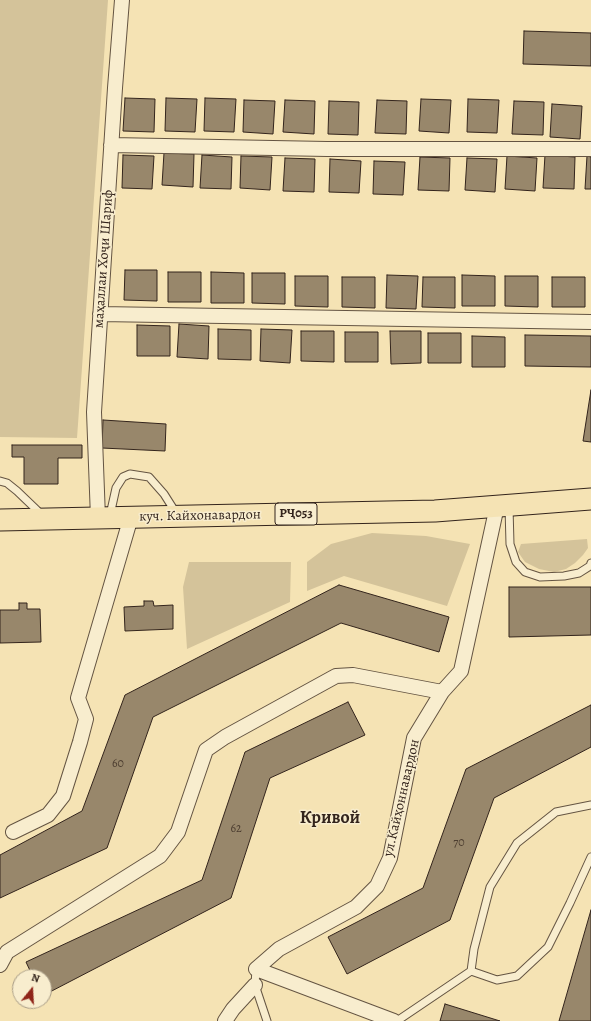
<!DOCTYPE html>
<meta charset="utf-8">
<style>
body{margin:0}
#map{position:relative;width:591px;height:1021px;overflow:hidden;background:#f5e3b4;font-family:Alegreya,serif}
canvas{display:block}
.north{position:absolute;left:12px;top:969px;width:40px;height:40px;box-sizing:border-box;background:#f8edce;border:1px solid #a99d87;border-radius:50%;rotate:18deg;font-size:11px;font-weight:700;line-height:16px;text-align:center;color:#33241c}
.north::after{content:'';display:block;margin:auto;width:14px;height:18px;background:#8f2418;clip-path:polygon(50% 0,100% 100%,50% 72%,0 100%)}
</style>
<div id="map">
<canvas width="591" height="1021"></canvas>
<div class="north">N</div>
</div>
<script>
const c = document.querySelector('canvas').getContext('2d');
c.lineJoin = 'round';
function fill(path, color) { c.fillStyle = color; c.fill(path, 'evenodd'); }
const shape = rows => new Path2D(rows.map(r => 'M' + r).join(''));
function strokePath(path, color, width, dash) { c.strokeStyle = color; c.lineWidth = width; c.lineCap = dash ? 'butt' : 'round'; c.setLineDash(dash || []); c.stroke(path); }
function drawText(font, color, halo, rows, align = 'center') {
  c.font = font + ' Alegreya,serif'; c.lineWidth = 3; c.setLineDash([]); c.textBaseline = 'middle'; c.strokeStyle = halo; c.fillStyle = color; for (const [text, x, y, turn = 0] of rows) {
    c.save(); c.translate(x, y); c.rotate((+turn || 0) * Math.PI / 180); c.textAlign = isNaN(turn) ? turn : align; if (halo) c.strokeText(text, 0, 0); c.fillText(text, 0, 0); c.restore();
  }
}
fill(shape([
 [0,0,108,0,77,438,0,437],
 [372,533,426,536,470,544,447,606,344,576,307,591,307,562,331,544],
 [587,539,588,548,583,555,575,563,566,569,554,572,539,569,525,562,518,552,521,544],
 [189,562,291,562,290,602,187,649,183,587]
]), '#d4c39a');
const building = shape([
 [524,31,591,33,591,66,523,64,524,31],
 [125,98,155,99,154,132,123,131,125,98],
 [166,98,197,99,195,132,165,131,166,98],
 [205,98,236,99,234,132,204,131,205,98],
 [421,99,451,100,449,133,419,131,421,99],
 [468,99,499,100,497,133,467,132,468,99],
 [244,100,275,101,273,134,243,132,244,100],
 [285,100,315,101,314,134,283,132,285,100],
 [377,100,407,101,406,134,375,133,377,100],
 [329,101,359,102,358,135,328,134,329,101],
 [514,101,544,102,543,135,512,134,514,101],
 [552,104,582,106,580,139,550,137,552,104],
 [164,153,194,154,193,187,162,185,164,153],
 [123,155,154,156,152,189,122,188,123,155],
 [202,155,232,157,231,189,200,188,202,155],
 [545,155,575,157,574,189,543,188,545,155],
 [241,156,272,157,270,190,240,188,241,156],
 [507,156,537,158,535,191,505,189,507,156],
 [587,156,591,157,591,189,585,189,587,156],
 [420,157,450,158,449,191,418,190,420,157],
 [285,158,315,159,314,192,283,191,285,158],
 [467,158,497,159,495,192,465,190,467,158],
 [330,159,361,161,359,193,329,192,330,159],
 [374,161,405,162,403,195,373,194,374,161],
 [125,270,157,270,157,301,124,300,125,270],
 [168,272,201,272,201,302,168,302,168,272],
 [211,272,244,273,244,303,211,303,211,272],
 [252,273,285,273,285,304,252,303,252,273],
 [387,275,418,276,416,309,386,308,387,275],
 [462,275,495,276,495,306,462,306,462,275],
 [295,276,328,276,328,307,295,306,295,276],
 [505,276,538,276,538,307,505,306,505,276],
 [342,277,375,277,375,308,342,307,342,277],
 [423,277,455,277,455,308,422,307,423,277],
 [552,277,585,277,585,307,552,307,552,277],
 [179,324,209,326,208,359,177,357,179,324],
 [137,325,170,326,170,356,137,356,137,325],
 [218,329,251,330,251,360,218,359,218,329],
 [261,329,292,330,290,363,260,361,261,329],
 [301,331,334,331,334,362,301,361,301,331],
 [390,331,421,331,421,363,391,364,390,331],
 [345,332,378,332,378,362,345,362,345,332],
 [428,333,461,333,461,363,428,363,428,333],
 [525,335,591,336,591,367,525,366,525,335],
 [472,336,505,337,505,367,472,367,472,336],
 [591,390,591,442,583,441,591,390],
 [103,420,166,424,165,451,102,448,103,420],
 [12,445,82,445,82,458,58,458,58,484,24,484,24,457,12,457,12,445],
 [339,585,449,617,439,652,341,623,153,717,107,848,0,898,0,855,82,811,125,695,339,585],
 [509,587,591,587,591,635,509,637,509,587],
 [144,601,153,601,154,606,173,605,173,629,125,631,124,607,144,606,144,601],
 [19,603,27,603,27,609,40,609,41,642,0,643,0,610,19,610,19,603],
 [348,702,365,735,270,778,231,898,44,995,44,977,33,977,26,962,202,880,245,752,348,702],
 [591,705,591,747,494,798,450,920,347,974,328,937,423,888,466,769,591,705],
 [591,910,591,1021,559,1021,591,910],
 [445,1004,500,1021,440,1021,445,1004]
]);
fill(building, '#98876b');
strokePath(building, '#33241c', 1);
const service = shape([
 [0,481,7,483,17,491,42,515],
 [509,507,510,544,516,562,525,572,540,577,564,576,579,573,590,566,591,563],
 [110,515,116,488,123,477,130,474,149,477,164,494,176,513],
 [256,969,255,985,267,1021],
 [471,971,497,980,517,976,548,947,570,903,591,857],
 [397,1021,471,971,474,949,490,887,517,843,556,812,591,805]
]);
const minor = shape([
 [111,145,327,149,591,149],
 [100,314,591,322],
 [98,518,94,412,115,88,122,0],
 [13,832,48,815,63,796,80,742,86,719,78,698,131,517],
 [0,965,7,952,160,856,178,832,206,750,225,737,336,676,353,675,442,692],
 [225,1021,233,1009,255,985],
 [394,1021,256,969,279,949,356,907,377,886,390,858,414,738,442,692,461,671,497,506]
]);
const primary = shape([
 [0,520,435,511,591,499]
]);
strokePath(service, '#645442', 9);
strokePath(minor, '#645442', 16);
strokePath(primary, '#33241c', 23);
strokePath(service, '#f8edce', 7);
strokePath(minor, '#f8edce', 14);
strokePath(primary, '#f5e3b4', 21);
drawText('12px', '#4c3d30', null, [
 ["60",118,764],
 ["62",236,829],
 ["70",459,843]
]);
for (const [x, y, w] of [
 [296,514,42]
]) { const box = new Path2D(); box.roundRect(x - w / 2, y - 11, w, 22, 3); c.fillStyle = '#f8edce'; c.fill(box); strokePath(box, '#33241c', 1); }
drawText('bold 13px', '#33241c', null, [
 ["РҶ053",296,514]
]);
drawText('14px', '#33241c', '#f8edce', [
 ["маҳаллаи Хоҷи Шариф",104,259,-86],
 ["куч. Кайхонавардон",200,516,-1],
 ["ул.Кайҳоннавардон",402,798,-77]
]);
drawText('bold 18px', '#33241c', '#f8edce', [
 ["Кривой",330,819]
]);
</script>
